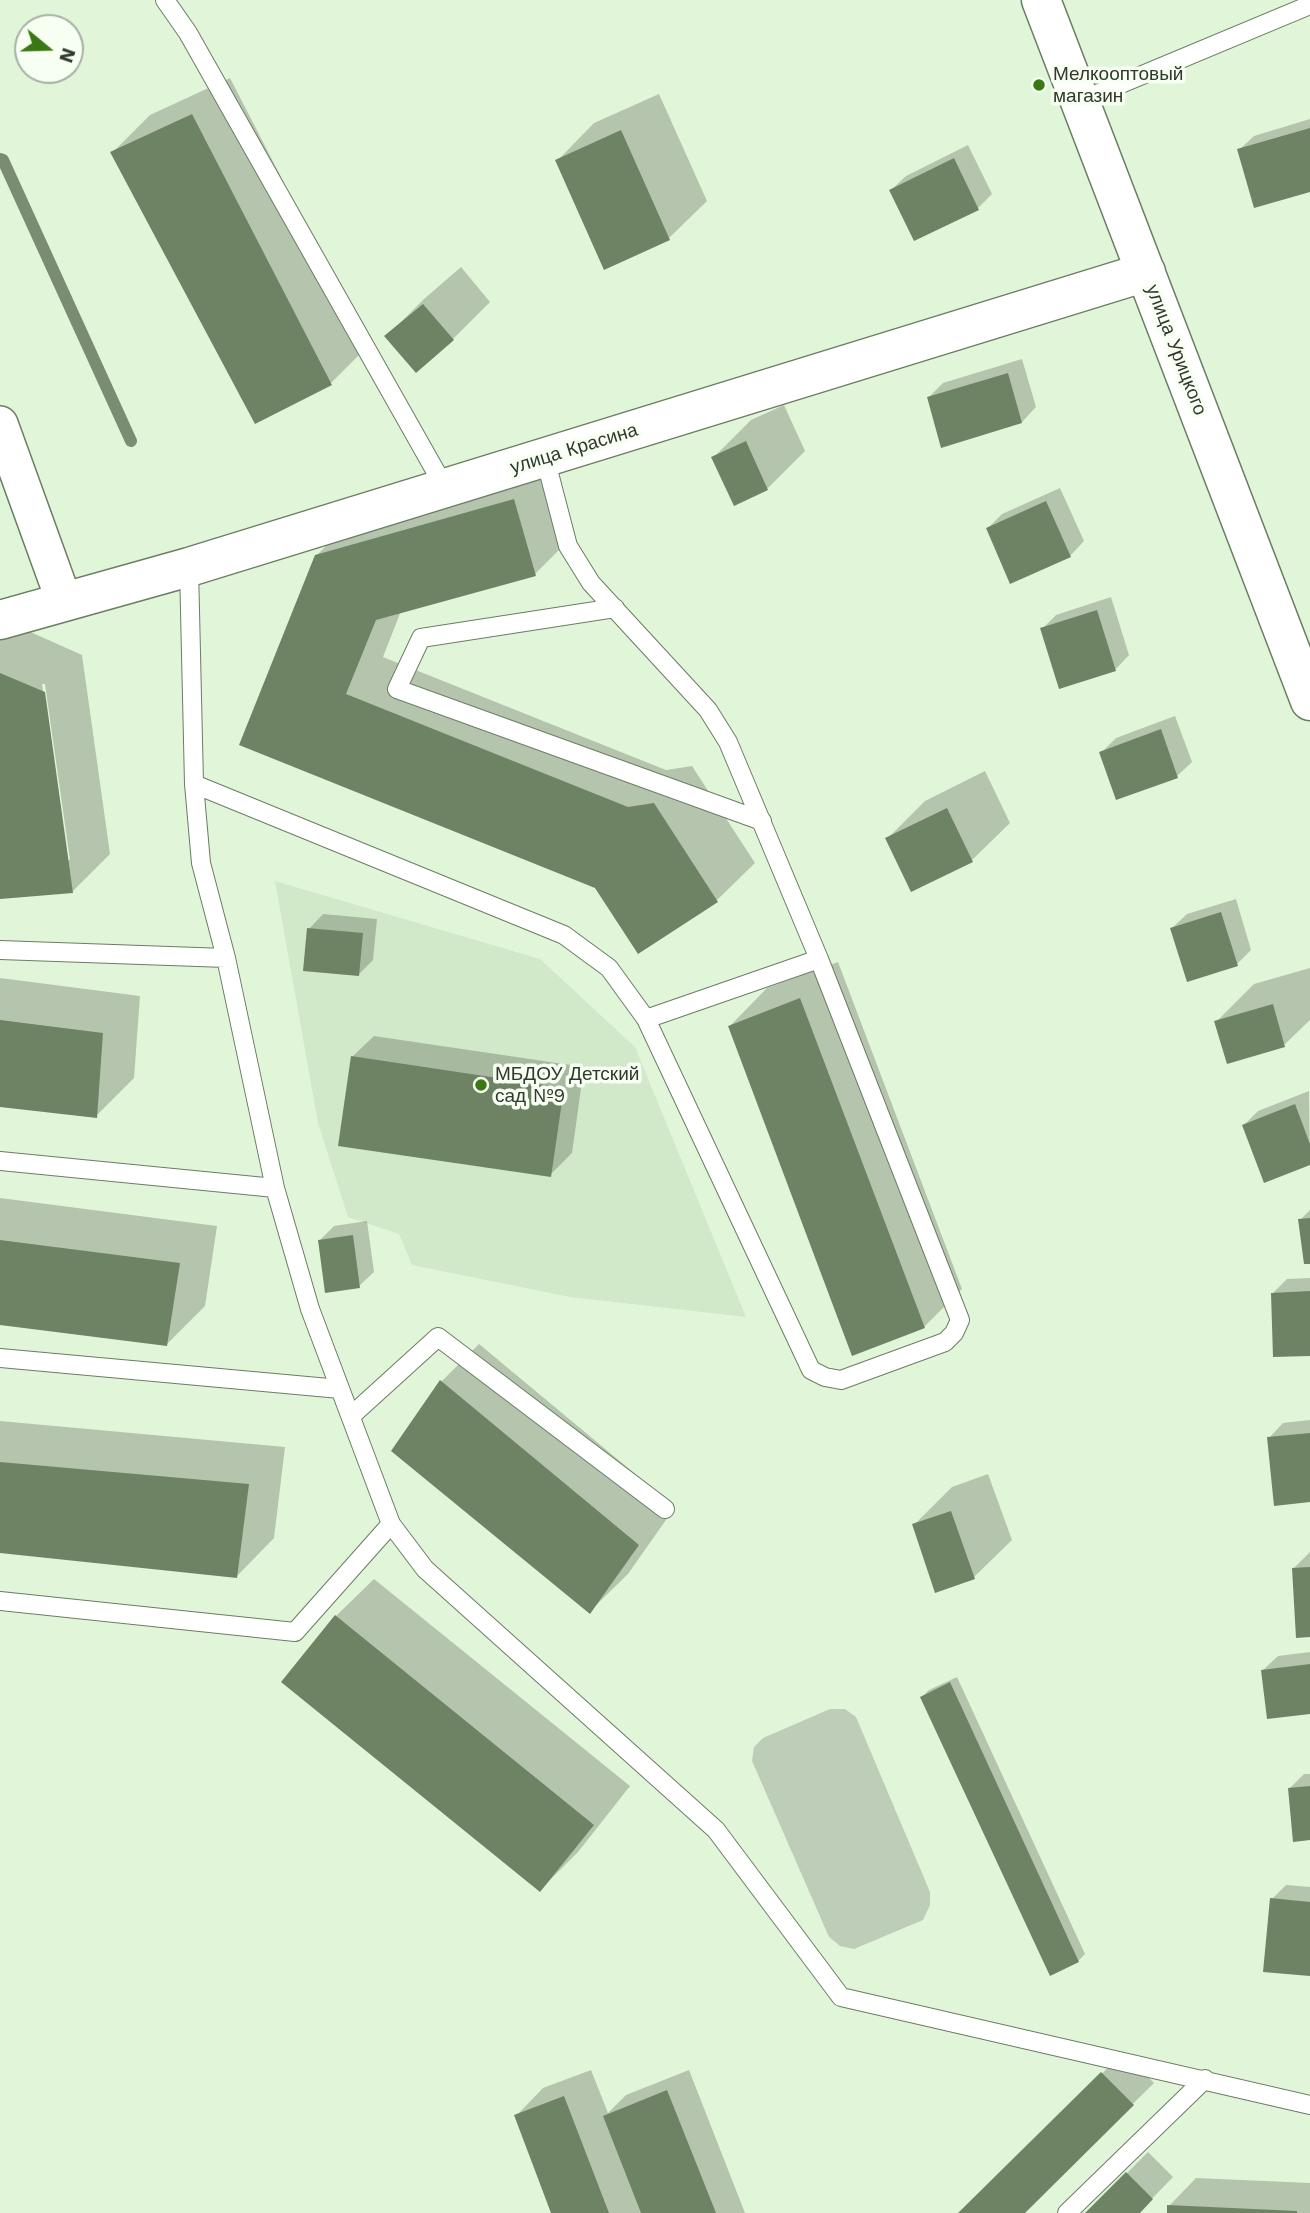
<!DOCTYPE html>
<meta charset="utf-8">
<style>
body{margin:0}
#map{position:relative;width:1310px;height:2213px;overflow:hidden;background:#e1f6d9;font-family:"Work Sans",sans-serif}
canvas{display:block}
.north{position:absolute;left:14px;top:14px;width:70px;height:70px;box-sizing:border-box;background:#f7fff3;border:2px solid #a8afa4;border-radius:50%;rotate:109deg;font-size:19px;font-weight:700;line-height:28px;text-align:center;color:#31382e}
.north::after{content:'';display:block;margin:auto;width:24px;height:32px;background:#3a7814;clip-path:polygon(50% 0,100% 100%,50% 72%,0 100%)}
</style>
<div id="map">
<canvas width="1310" height="2213"></canvas>
<div class="north">N</div>
</div>
<script>
const c = document.querySelector('canvas').getContext('2d');
c.lineJoin = 'round';
function fill(path, color) { c.fillStyle = color; c.fill(path, 'evenodd'); }
const shape = rows => new Path2D(rows.map(r => 'M' + r).join(''));
function strokePath(path, color, width, dash) { c.strokeStyle = color; c.lineWidth = width; c.lineCap = dash ? 'butt' : 'round'; c.setLineDash(dash || []); c.stroke(path); }
function drawText(font, color, halo, rows, align = 'center') {
  c.font = font + ' "Work Sans",sans-serif'; c.lineWidth = 7; c.setLineDash([]); c.textBaseline = 'middle'; c.strokeStyle = halo; c.fillStyle = color; for (const [text, x, y, turn = 0] of rows) {
    c.save(); c.translate(x, y); c.rotate((+turn || 0) * Math.PI / 180); c.textAlign = isNaN(turn) ? turn : align; if (halo) c.strokeText(text, 0, 0); c.fillText(text, 0, 0); c.restore();
  }
}
fill(shape([
 [275,881,540,959,635,1047,746,1317,570,1297,412,1265,399,1234,348,1217,318,1123]
]), '#d1e9c8');
fill(shape([
 [830,1709,845,1709,856,1717,930,1892,930,1905,923,1920,854,1949,840,1946,829,1937,752,1761,754,1747,763,1738]
]), '#becdb7');
fill(shape([
 [230,78,368,346,331,383,112,153,150,115],
 [659,94,707,201,669,238,605,267,557,161,594,123],
 [1310,119,1310,190,1239,150,1254,136],
 [968,145,992,194,978,208,891,190,906,176],
 [461,267,490,302,453,339,387,336,424,299],
 [1022,359,1036,407,1022,422,929,397,943,383],
 [784,405,805,451,767,489,713,458,751,420],
 [552,463,572,537,535,574,401,611,383,657,666,770,692,766,755,863,717,900,638,951,597,887,241,744,317,555,355,517],
 [1060,488,1084,541,1070,556,988,528,1002,514],
 [1111,597,1129,655,1115,670,1042,629,1056,615],
 [26,630,82,655,110,854,73,891,0,898,0,637],
 [42,684,45,684,70,860,67,860],
 [1175,716,1192,762,1177,776,1101,753,1116,738],
 [985,771,1010,823,972,860,887,839,925,801],
 [1236,899,1251,950,1237,964,1172,928,1187,914],
 [323,914,377,919,373,960,359,974,309,929],
 [838,962,962,1289,924,1327,730,1026,767,988],
 [1310,968,1310,1020,1284,1045,1216,1022,1254,984],
 [0,978,140,996,134,1078,96,1116,0,1105],
 [374,1036,584,1067,572,1153,550,1175,352,1057],
 [1309,1091,1310,1163,1244,1125,1258,1111],
 [0,1198,217,1226,205,1306,167,1344,0,1323],
 [1310,1210,1310,1262,1300,1220],
 [367,1221,374,1272,359,1286,320,1240,334,1226],
 [1310,1278,1310,1354,1273,1293,1287,1279],
 [479,1344,675,1507,628,1574,590,1611,393,1451,442,1381],
 [1310,1420,1310,1500,1269,1438,1283,1423],
 [0,1421,285,1447,274,1538,237,1576,0,1552],
 [988,1474,1012,1540,974,1577,914,1525,952,1487],
 [1310,1552,1310,1636,1293,1569],
 [374,1579,630,1786,578,1852,540,1890,336,1616],
 [1310,1652,1310,1712,1263,1670,1278,1656],
 [957,1677,1085,1954,1078,1961,922,1697,929,1690],
 [1304,1774,1310,1774,1310,1839,1289,1789],
 [1286,1885,1310,1887,1310,1975,1272,1899],
 [1124,2052,1154,2083,1022,2213,960,2213],
 [591,2070,608,2113,626,2095,689,2070,745,2213,553,2213,516,2116,543,2088],
 [1148,2152,1173,2177,1138,2213,1087,2213],
 [1196,2178,1310,2183,1310,2213,1168,2213,1169,2206]
]), '#0003');
strokePath(shape([
 [0,159,3,160,131,441]
]), '#7a8d73', 12);
fill(shape([
 [192,114,332,385,255,424,110,152],
 [1310,128,1310,192,1254,208,1237,149],
 [621,130,670,240,604,270,555,160],
 [954,158,979,210,914,241,889,190],
 [423,304,454,340,416,373,384,336],
 [1008,373,1022,423,941,448,927,397],
 [746,441,768,490,734,506,711,457],
 [514,499,536,576,376,620,346,694,628,807,654,803,718,902,638,954,595,888,239,745,315,555],
 [1046,501,1071,557,1010,584,986,528],
 [1097,610,1116,671,1059,689,1040,628],
 [0,673,45,692,73,893,0,899],
 [1161,729,1178,778,1116,800,1099,752],
 [947,808,973,862,911,892,885,838],
 [1221,912,1238,966,1187,982,1170,928],
 [307,928,363,933,359,976,303,971],
 [800,998,925,1328,852,1356,728,1026],
 [1273,1004,1285,1047,1227,1064,1214,1021],
 [0,1020,103,1033,97,1118,0,1107],
 [351,1056,564,1088,551,1177,338,1146],
 [1295,1104,1310,1144,1310,1165,1264,1183,1242,1125],
 [1310,1218,1310,1264,1304,1264,1298,1219],
 [353,1235,360,1288,325,1293,318,1240],
 [0,1240,180,1263,167,1346,0,1325],
 [1310,1291,1310,1356,1273,1357,1271,1293],
 [440,1380,639,1545,590,1614,391,1451],
 [1310,1433,1310,1502,1274,1506,1267,1437],
 [0,1462,249,1484,237,1578,0,1553],
 [951,1511,975,1579,935,1593,912,1524],
 [1310,1567,1310,1637,1296,1638,1292,1568],
 [335,1615,594,1825,540,1892,281,1682],
 [1310,1664,1310,1714,1267,1719,1261,1670],
 [950,1682,1079,1962,1050,1976,920,1697],
 [1310,1786,1310,1840,1293,1842,1288,1788],
 [1270,1898,1310,1902,1310,1976,1263,1972],
 [1101,2072,1134,2105,1025,2213,958,2213],
 [667,2090,716,2213,641,2213,603,2116],
 [564,2096,609,2213,551,2213,514,2115],
 [1126,2172,1153,2199,1140,2213,1085,2213],
 [1167,2205,1297,2211,1297,2213,1167,2213]
]), '#6d8364');
const lane = shape([
 [165,0,188,33,445,488],
 [1080,101,1310,5],
 [189,567,194,784,201,863,226,958,275,1188,310,1309,391,1524,425,1569,716,1830,841,1997,1310,2105],
 [615,608,421,638,397,689,762,821],
 [194,784,564,935,609,968,646,1019,811,1370,825,1377,841,1380,945,1342,954,1333,960,1320,819,959,728,742,708,710,591,583,568,546,545,458],
 [0,950,226,958],
 [646,1019,819,959],
 [0,1161,275,1188],
 [0,1358,340,1389],
 [351,1416,438,1337,665,1509],
 [0,1601,295,1632,391,1524],
 [1067,2213,1205,2079]
]);
const street = shape([
 [0,424,64,601]
]);
const secondary = shape([
 [1041,0,1310,701],
 [0,620,189,567,1146,272]
]);
strokePath(lane, '#6b7d63', 20);
strokePath(street, '#6b7d63', 38);
strokePath(secondary, '#6b7d63', 41);
strokePath(lane, '#fff', 18);
strokePath(street, '#fff', 35);
strokePath(secondary, '#fff', 38);
for (const [x, y, r, color] of [
 [1039,85,7,"#3a7814"],
 [481,1085,7,"#3a7814"]
]) { const dot = new Path2D(); dot.arc(x, y, r, 0, 2 * Math.PI); c.fillStyle = color; c.fill(dot); strokePath(dot, '#f7fff3', 2.5); }
drawText('19px', '#31382e', '#f7fff3', [
 ["Мелкооптовый",1053,74],
 ["магазин",1053,96],
 ["МБДОУ Детский",495,1074],
 ["сад №9",495,1096]
], 'left');
drawText('19px', '#31382e', '#f7fff3', [
 ["улица Урицкого",1176,350,69],
 ["улица Красина",574,449,-17]
]);
</script>
